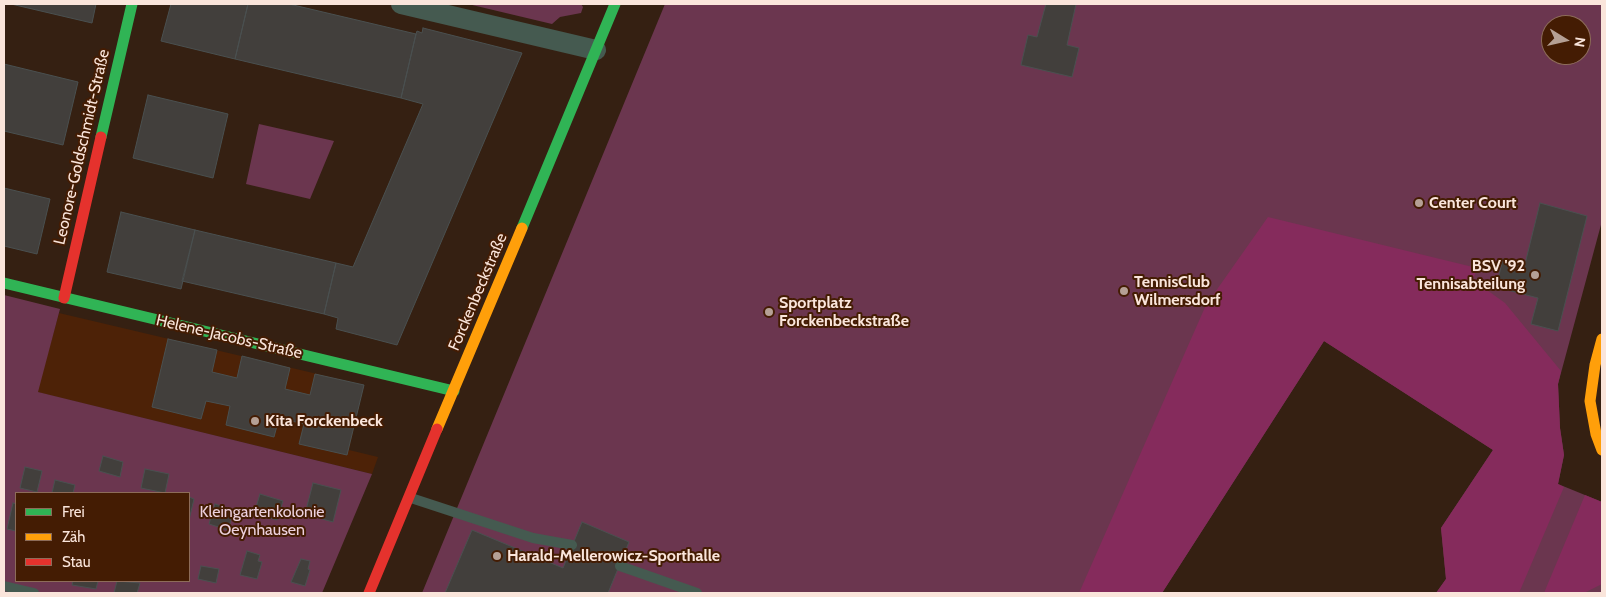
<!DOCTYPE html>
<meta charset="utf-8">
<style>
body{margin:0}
#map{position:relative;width:1606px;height:597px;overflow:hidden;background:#352012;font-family:Cabin,sans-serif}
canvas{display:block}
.frame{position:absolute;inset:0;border:5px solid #fae5db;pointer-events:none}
.legend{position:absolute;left:15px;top:492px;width:175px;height:90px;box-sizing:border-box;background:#441c03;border:1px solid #8d6c59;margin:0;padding:6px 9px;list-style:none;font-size:15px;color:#fae5db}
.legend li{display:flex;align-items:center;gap:10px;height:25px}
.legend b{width:25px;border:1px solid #8d6c59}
.north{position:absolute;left:1541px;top:15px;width:50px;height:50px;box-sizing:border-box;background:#441c03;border:1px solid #8d6c59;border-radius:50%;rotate:99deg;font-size:14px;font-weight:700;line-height:20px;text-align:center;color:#fae5db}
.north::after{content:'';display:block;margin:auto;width:18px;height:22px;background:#b5a095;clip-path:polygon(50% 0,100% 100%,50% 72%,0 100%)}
</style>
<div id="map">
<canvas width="1606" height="597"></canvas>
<div class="frame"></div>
<ul class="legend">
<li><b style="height:6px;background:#30b455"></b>Frei</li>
<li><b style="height:6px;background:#ff9f0a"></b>Zäh</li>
<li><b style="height:6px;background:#e5322d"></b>Stau</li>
</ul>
<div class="north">N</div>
</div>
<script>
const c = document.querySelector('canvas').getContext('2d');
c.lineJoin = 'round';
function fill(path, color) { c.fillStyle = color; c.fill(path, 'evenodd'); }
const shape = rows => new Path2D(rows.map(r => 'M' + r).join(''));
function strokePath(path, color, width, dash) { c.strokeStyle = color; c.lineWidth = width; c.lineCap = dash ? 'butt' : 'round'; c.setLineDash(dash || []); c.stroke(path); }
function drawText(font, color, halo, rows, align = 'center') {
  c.font = font + ' Cabin,sans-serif'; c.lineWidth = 4; c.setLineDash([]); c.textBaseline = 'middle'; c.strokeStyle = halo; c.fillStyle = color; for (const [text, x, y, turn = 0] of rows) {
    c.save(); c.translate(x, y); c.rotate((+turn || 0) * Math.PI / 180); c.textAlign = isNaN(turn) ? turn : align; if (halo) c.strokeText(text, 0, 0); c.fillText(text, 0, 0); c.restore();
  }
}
fill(shape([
 [59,313,364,385,349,450,378,457,372,474,37,392]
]), '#4d2207');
fill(shape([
 [468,4,581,4,583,7,581,13,560,17,552,24],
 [665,4,1602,4,1602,221,1558,384,1560,428,1564,455,1558,484,1602,502,1602,593,1436,593,1446,579,1441,528,1493,450,1324,341,1162,593,422,593],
 [1551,25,1581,25,1581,55,1551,55],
 [259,124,334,141,310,199,246,184],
 [4,295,60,309,38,392,372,474,322,593,4,593],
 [16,493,189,493,189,581,16,581]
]), '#6b364f');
fill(shape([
 [1268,217,1477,268,1473,280,1505,303,1561,371,1558,384,1560,428,1564,455,1558,484,1564,487,1519,593,1436,593,1446,579,1441,528,1493,450,1324,341,1162,593,1079,593,1206,305],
 [1585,495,1602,502,1602,584,1584,593,1544,593]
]), '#852b5c');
const building = shape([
 [11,4,96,4,92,23,11,4],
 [171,4,248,4,235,59,161,41,171,4],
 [248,4,289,4,416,34,401,98,235,59,248,4],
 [1046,4,1076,4,1067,45,1079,48,1072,77,1021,65,1028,35,1037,37,1046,4],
 [423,28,522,53,397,345,336,329,338,318,324,314,336,263,353,267,423,104,401,98,416,34,417,31,422,33,423,28],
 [4,64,78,82,63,145,4,131,4,64],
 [148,95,228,114,213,178,133,158,148,95],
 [4,188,50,199,37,254,4,246,4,188],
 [1540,203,1587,216,1558,331,1531,324,1538,298,1496,287,1503,259,1525,264,1540,203],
 [121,212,195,230,181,289,107,272,121,212],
 [195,230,336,263,324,314,182,281,195,230],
 [168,339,217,350,212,372,237,378,242,356,290,368,285,389,310,395,315,374,364,385,347,455,299,444,304,424,279,418,274,437,226,425,230,406,206,401,201,419,152,407,168,339],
 [103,456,123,462,120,477,99,471,103,456],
 [25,467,42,471,37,492,20,488,25,467],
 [145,469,169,474,165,493,141,488,145,469],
 [55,480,75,485,73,493,52,493,55,480],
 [313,483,341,490,333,522,305,514,313,483],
 [260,494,283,501,277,520,254,514,260,494],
 [189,497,194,499,189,520,189,497],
 [13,503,16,504,16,531,7,529,13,503],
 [215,504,234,510,228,530,209,524,215,504],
 [582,522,629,542,608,593,445,593,472,530,563,568,582,522],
 [247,551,260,555,258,561,262,562,257,579,240,575,247,551],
 [301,559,310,561,308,569,310,570,305,586,291,582,301,559],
 [201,566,219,569,216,583,198,579,201,566],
 [73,581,98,581,96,589,72,585,73,581],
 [117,581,140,583,137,593,114,593,117,581]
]);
fill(building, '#423f3c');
strokePath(building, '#4a5050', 1);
strokePath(shape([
 [411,498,533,538,572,545],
 [620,566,697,593],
 [4,586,34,593]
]), '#455a50', 10);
strokePath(shape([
 [401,4,596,50]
]), '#455a50', 20);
strokePath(shape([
 [101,137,132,4],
 [522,228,615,4],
 [4,283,454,391]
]), '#30b455', 11);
strokePath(shape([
 [1602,339,1595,365,1590,401,1596,434,1602,450],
 [437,429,522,228]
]), '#ff9f0a', 11);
strokePath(shape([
 [64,298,101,137],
 [369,593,437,429]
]), '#e5322d', 11);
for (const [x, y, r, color] of [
 [1419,203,5,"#b5a095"],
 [1535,275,5,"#b5a095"],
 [1124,291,5,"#b5a095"],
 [769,312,5,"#b5a095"],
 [255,421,5,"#b5a095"],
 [497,556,5,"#b5a095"]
]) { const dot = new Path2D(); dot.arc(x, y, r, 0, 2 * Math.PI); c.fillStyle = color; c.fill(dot); strokePath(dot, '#441c03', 2); }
drawText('16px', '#fae5db', '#441c03', [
 ["Leonore-Goldschmidt-Straße",82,147,-77],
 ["Forckenbeckstraße",478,292,-67],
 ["Helene-Jacobs-Straße",229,337,13]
]);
drawText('bold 16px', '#fae5db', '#441c03', [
 ["Center Court",1429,203],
 ["BSV '92",1525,266,"right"],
 ["Tennisabteilung",1525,284,"right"],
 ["TennisClub",1134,282],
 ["Wilmersdorf",1134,300],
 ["Sportplatz",779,303],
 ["Forckenbeckstraße",779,321],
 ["Kita Forckenbeck",265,421],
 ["Harald-Mellerowicz-Sporthalle",507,556]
], 'left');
drawText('16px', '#edd1de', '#441c03', [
 ["Kleingartenkolonie",262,512],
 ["Oeynhausen",262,530]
]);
</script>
